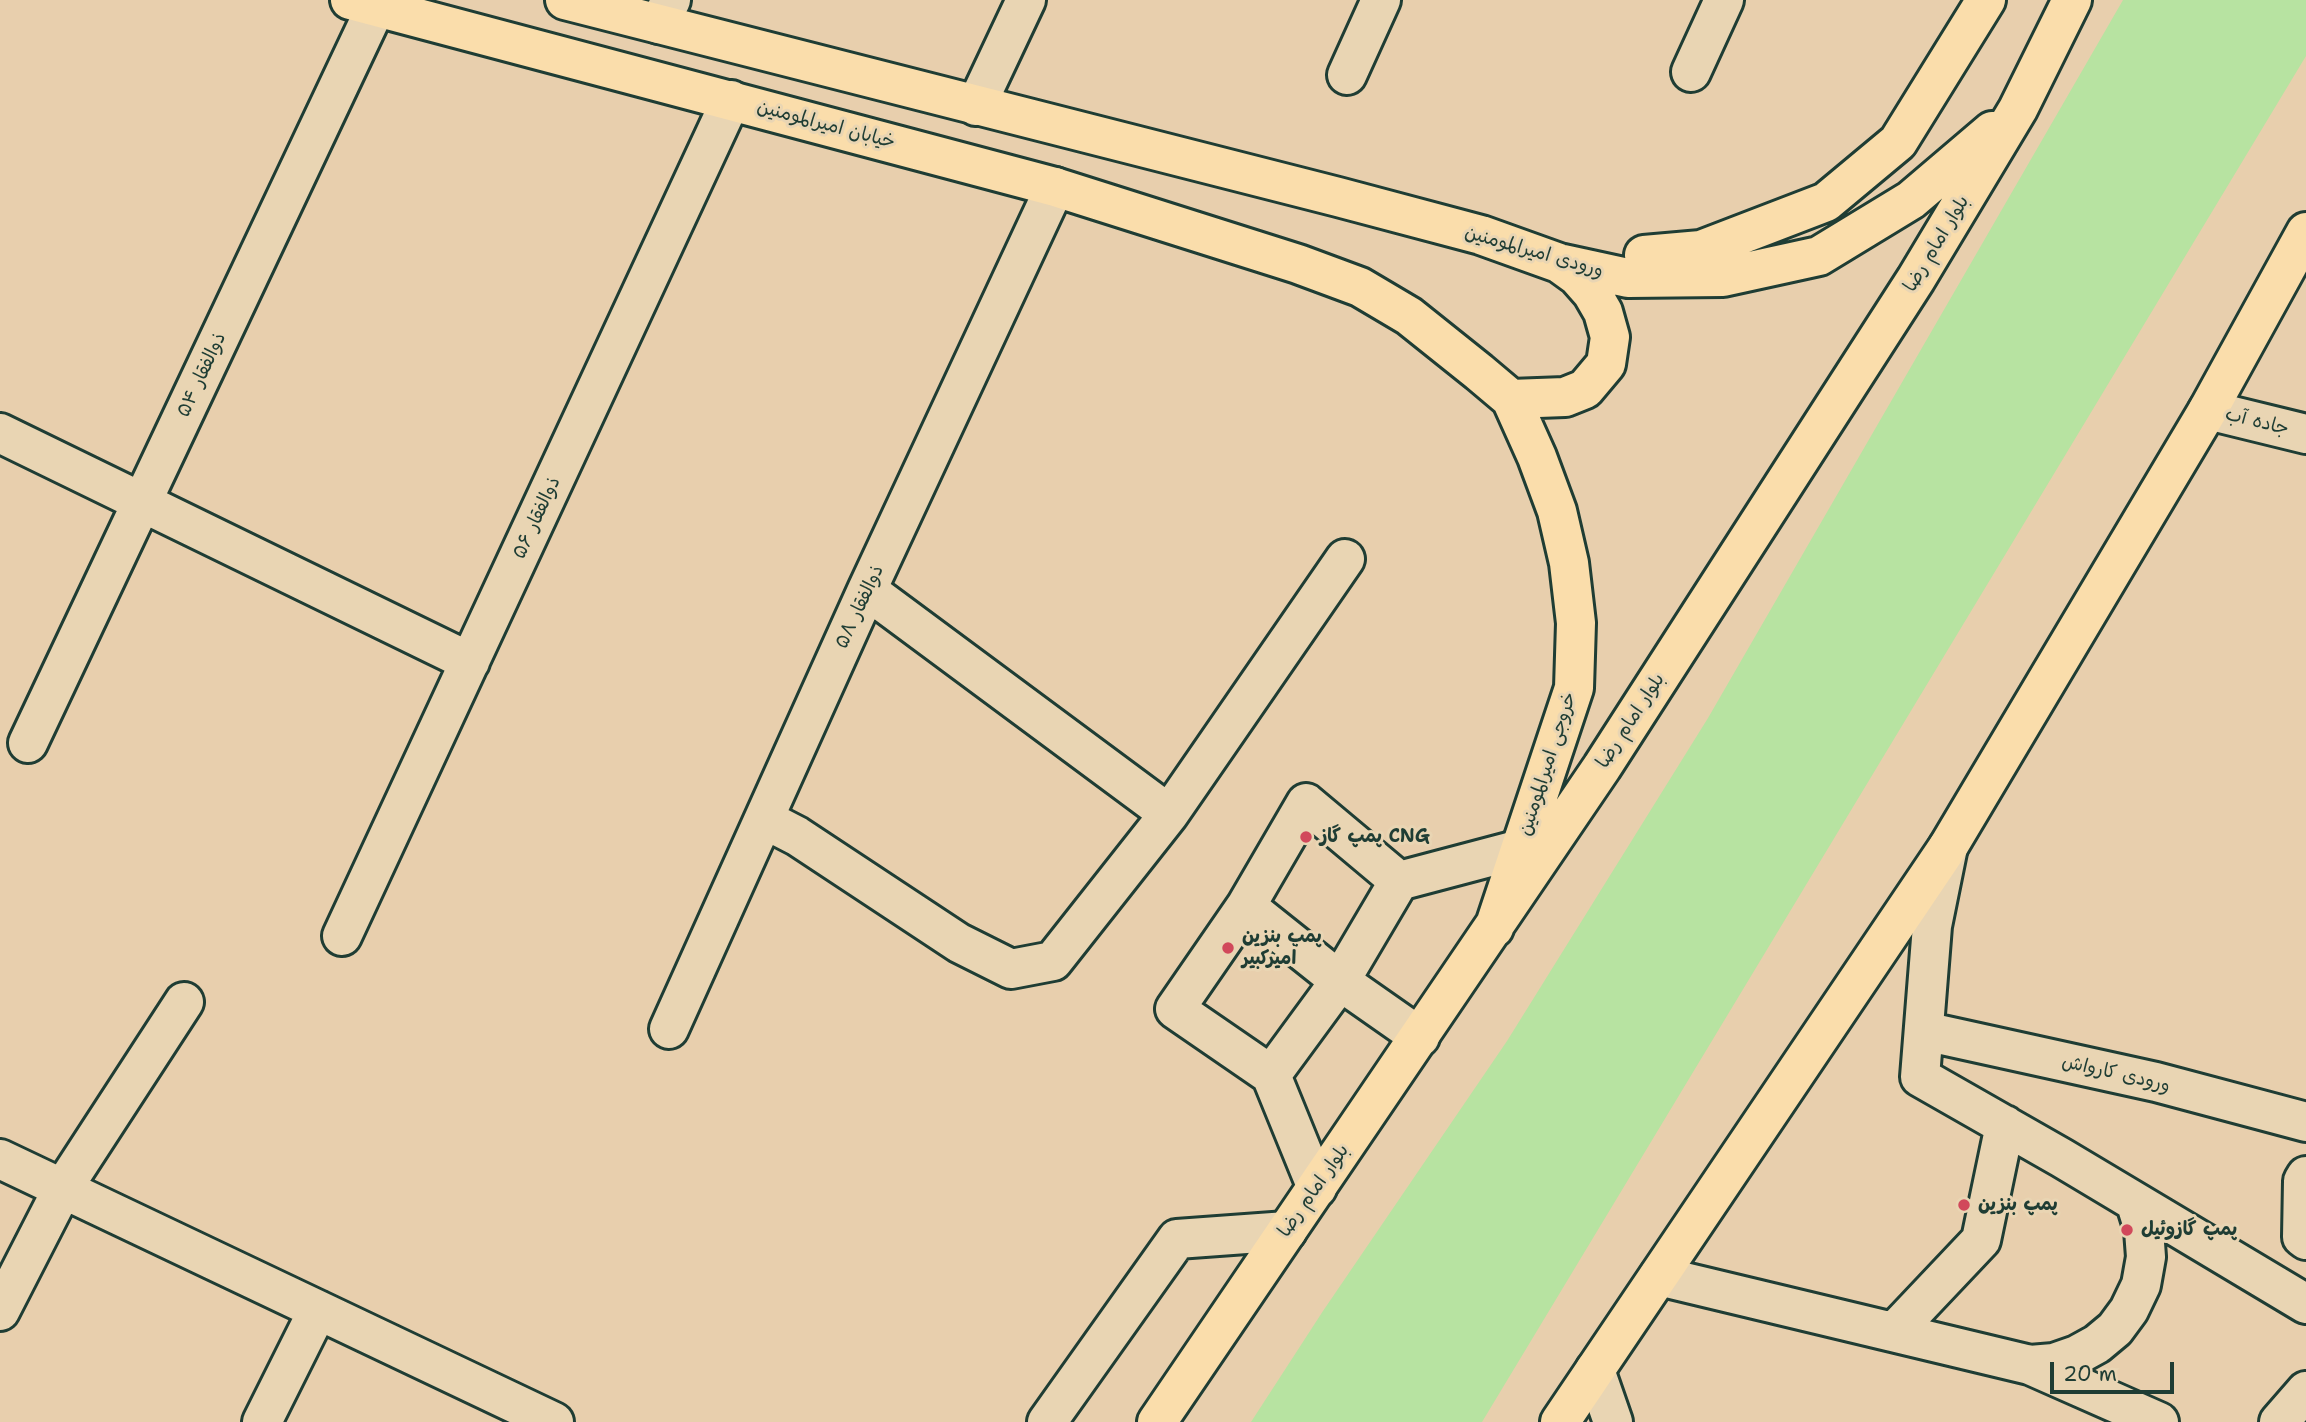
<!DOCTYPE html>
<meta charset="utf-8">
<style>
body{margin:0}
#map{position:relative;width:2306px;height:1422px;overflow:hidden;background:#e8cfad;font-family:"Shantell Sans",sans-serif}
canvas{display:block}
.scale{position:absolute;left:2050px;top:1362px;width:124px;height:32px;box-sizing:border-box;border:4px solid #1f3d34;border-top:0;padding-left:9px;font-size:21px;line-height:24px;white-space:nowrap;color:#1f3d34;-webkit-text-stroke:5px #e9d5b3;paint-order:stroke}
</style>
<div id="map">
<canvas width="2306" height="1422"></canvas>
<div class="scale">20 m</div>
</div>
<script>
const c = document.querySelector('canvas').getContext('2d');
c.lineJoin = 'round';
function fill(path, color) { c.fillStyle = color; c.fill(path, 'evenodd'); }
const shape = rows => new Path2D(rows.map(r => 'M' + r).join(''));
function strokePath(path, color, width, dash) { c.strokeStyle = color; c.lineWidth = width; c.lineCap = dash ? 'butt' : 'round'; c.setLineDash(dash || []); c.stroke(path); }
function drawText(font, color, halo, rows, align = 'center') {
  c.font = font + ' "Shantell Sans","Playpen Sans Arabic",sans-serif'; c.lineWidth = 6; c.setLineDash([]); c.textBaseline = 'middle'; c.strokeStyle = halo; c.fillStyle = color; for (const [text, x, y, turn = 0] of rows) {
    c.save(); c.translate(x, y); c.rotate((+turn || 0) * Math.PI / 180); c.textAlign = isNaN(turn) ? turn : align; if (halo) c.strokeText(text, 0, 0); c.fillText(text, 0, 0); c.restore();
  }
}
fill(shape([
 [2123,0,2306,0,2306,56,1482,1422,1251,1422,1323,1311,1507,1041,1708,718]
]), '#b7e3a1');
const minor = shape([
 [659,24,671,0],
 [1691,72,1724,0],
 [1347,75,1381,0],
 [976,106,1026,0],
 [2208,410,2306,434],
 [0,433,470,662],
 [867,590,1169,814],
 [28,743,376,7],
 [764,819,797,836,959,943,1011,969,1053,961,1169,814,1345,559],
 [1948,847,1932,926,1920,1077,2062,1158,2306,1304],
 [1246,906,1340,981,1420,1037],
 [342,936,731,100],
 [669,1029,867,590,1055,187],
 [1924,1031,2156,1082,2306,1122],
 [1271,1075,1340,981,1399,881],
 [0,1159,554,1422],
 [2306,1176,2303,1181,2302,1237,2306,1240],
 [1317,1188,1271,1075,1175,1009,1246,906,1306,803,1399,881,1520,849,1546,833],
 [1659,1276,2030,1365,2159,1422],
 [0,1311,63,1188,184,1002],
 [1894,1332,1981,1240,2005,1125],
 [2030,1365,2054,1363,2077,1355,2097,1344,2115,1329,2129,1310,2141,1285,2146,1257,2144,1230,2136,1204],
 [1595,1370,1613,1422],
 [262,1422,318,1310],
 [1047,1422,1177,1239,1287,1231],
 [2279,1422,2306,1391]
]);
const major = shape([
 [350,0,1055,187,1298,264,1360,287,1409,316,1479,372,1511,399,1537,457,1557,511,1569,563,1576,623,1574,688,1494,928],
 [565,0,1338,197,1481,235,1559,263,1628,278,1723,277,1819,256,1911,200,1992,131],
 [1644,255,1701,250,1826,202,1898,142,1986,0],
 [1511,399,1565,397,1585,389,1606,364,1610,337,1603,312,1592,293,1577,276,1559,263],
 [1157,1422,1602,767,1916,279,2018,109,2072,0],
 [1560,1422,1948,847,2208,410,2306,232]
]);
strokePath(minor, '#1f3d34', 44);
strokePath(major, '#1f3d34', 44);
strokePath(minor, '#e9d5b3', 38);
strokePath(major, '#faddab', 38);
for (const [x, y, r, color] of [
 [1306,837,7,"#d1495b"],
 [1228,948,7,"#d1495b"],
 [1964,1205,7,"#d1495b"],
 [2127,1230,7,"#d1495b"]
]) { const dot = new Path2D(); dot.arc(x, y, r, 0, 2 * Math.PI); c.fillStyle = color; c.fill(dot); strokePath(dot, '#e9d5b3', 2.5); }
drawText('19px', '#1f3d34', '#e9d5b3', [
 ["خیابان امیرالمومنین",826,125,15],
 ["بلوار امام رضا",1937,244,-59],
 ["ورودی امیرالمومنین",1534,252,16],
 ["ذوالفقار ۵۴",202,375,-65],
 ["جاده آب",2257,422,14],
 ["ذوالفقار ۵۶",537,518,-65],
 ["ذوالفقار ۵۸",860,607,-65],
 ["بلوار امام رضا",1631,721,-57],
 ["خروجی امیرالمومنین",1548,764,-72],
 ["ورودی کارواش",2116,1074,13],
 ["بلوار امام رضا",1314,1191,-55]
]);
drawText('bold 19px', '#1f3d34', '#e9d5b3', [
 ["پمپ گاز CNG",1320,837],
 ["پمپ بنزین",1242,937],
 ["امیرکبیر",1242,959],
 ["پمپ بنزین",1978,1205],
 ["پمپ گازوئیل",2141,1230]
], 'left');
</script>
